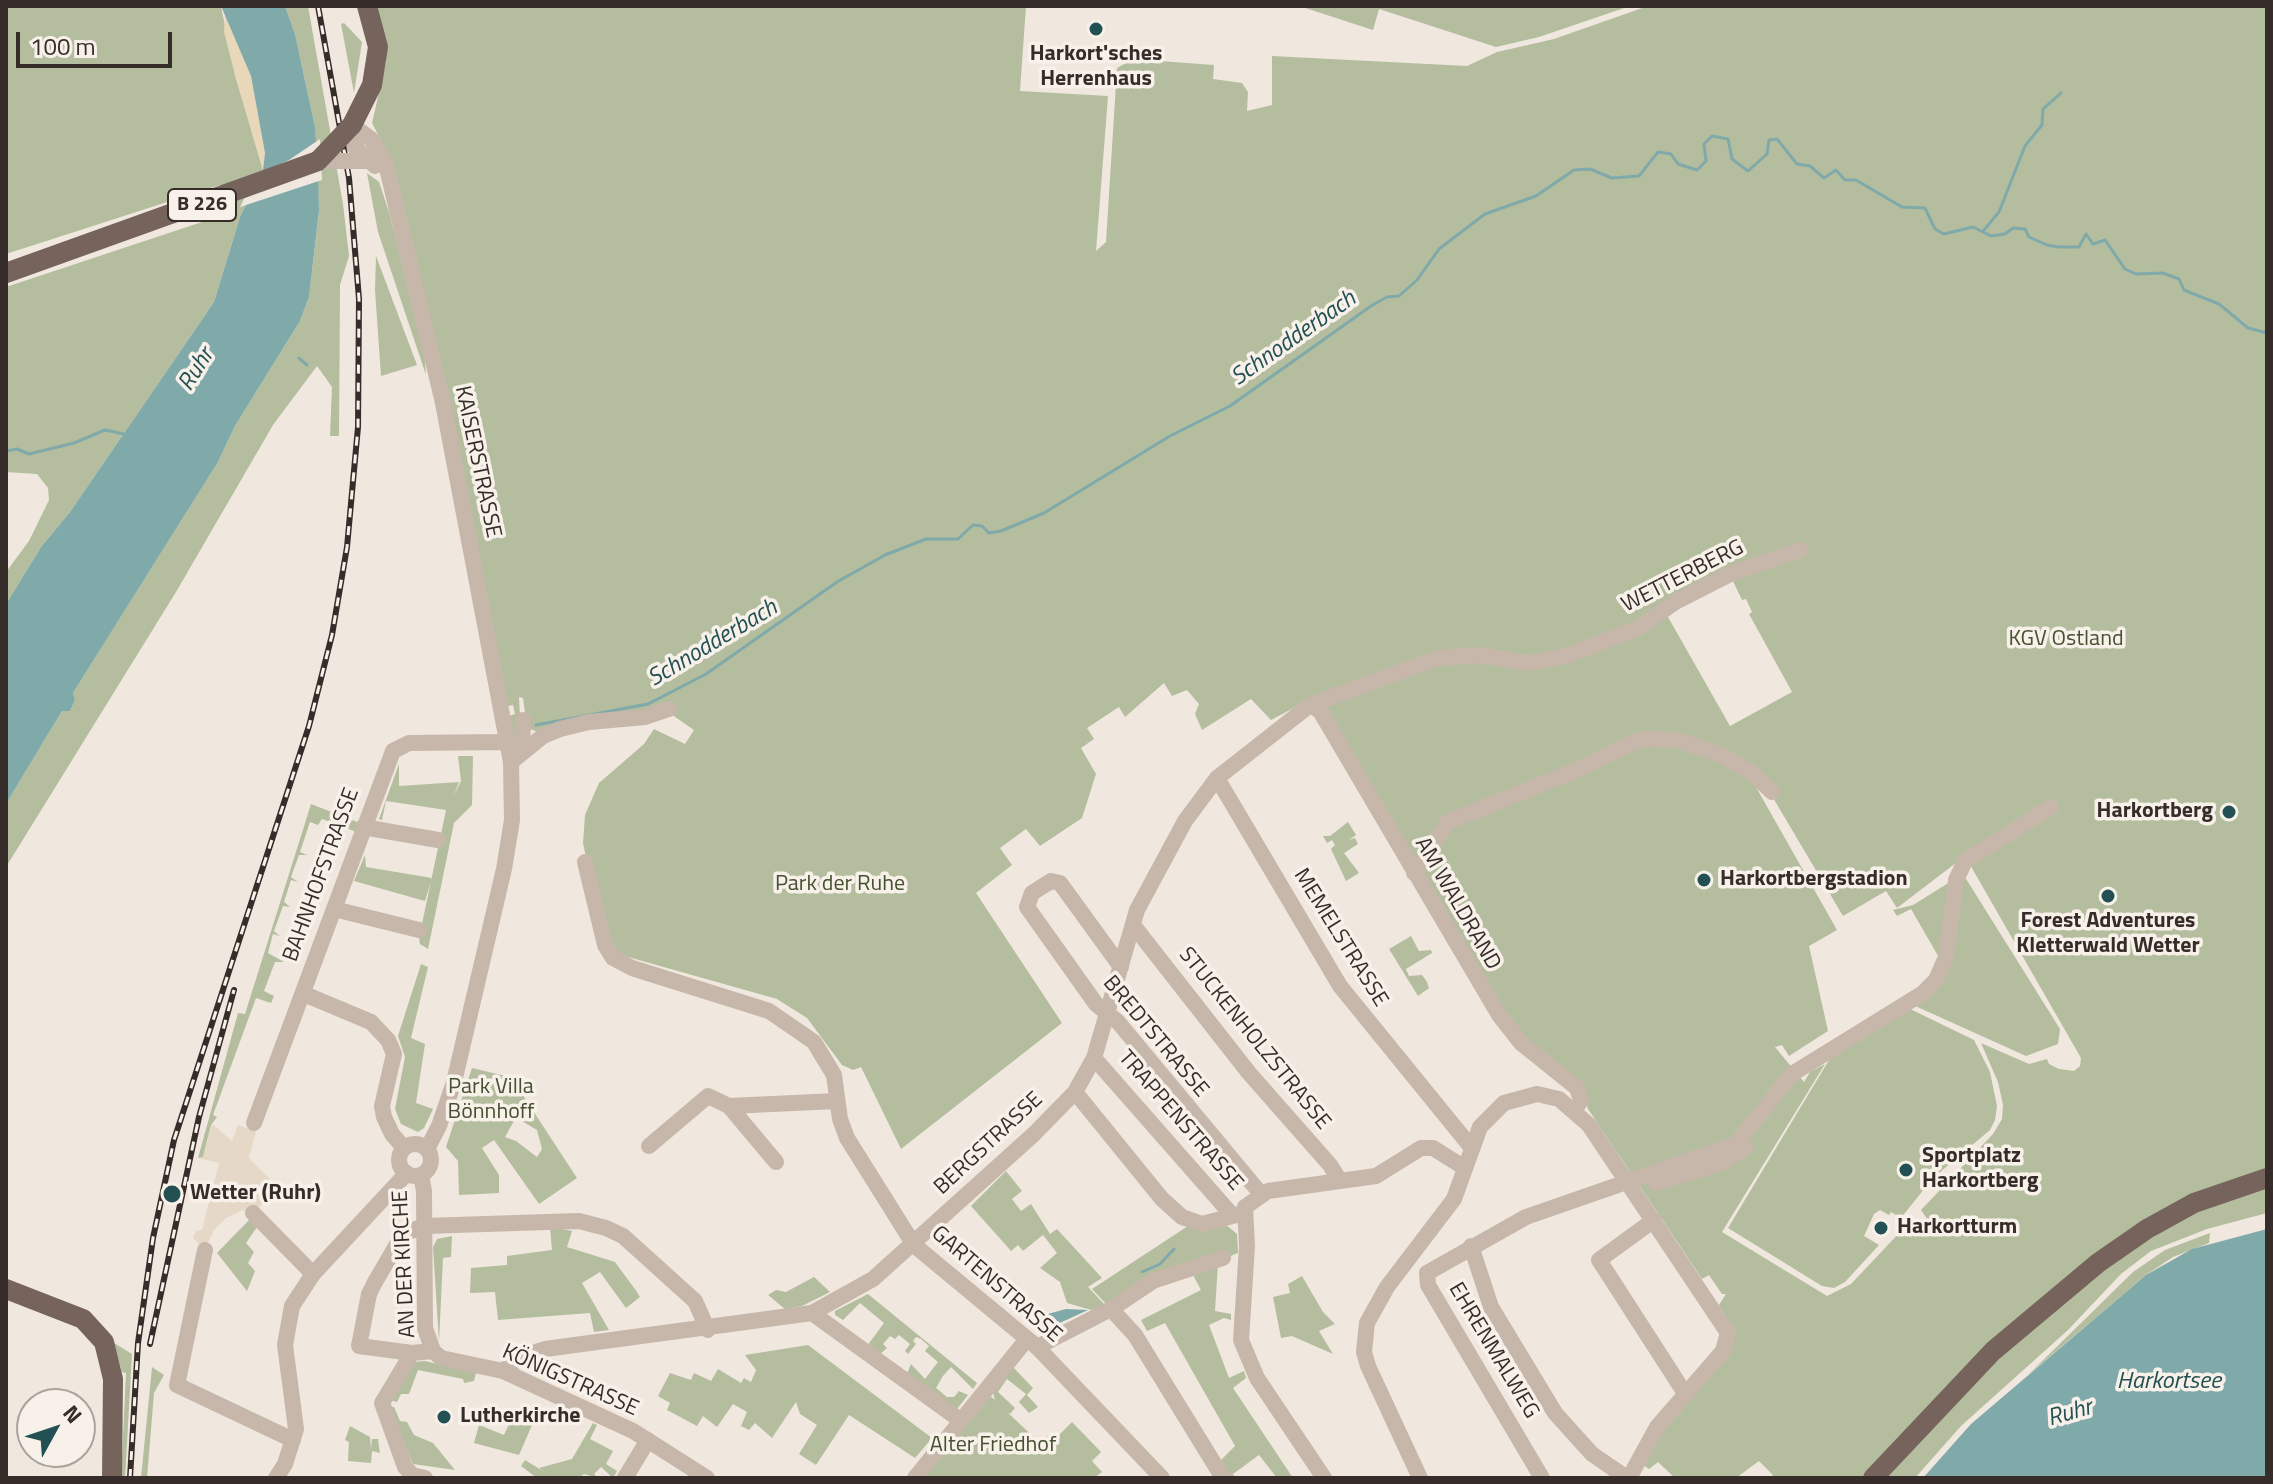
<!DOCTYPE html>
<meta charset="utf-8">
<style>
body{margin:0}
#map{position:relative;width:2273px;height:1484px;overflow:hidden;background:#f0e7de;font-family:"Titillium Web",sans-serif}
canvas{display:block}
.frame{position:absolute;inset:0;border:8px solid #362d2a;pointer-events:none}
.north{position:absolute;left:16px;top:1388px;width:80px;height:80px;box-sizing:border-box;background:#f8f1ea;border:2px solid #aaa39d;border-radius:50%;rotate:50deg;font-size:22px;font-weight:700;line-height:32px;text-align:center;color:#362d2a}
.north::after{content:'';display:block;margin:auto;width:28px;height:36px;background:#235053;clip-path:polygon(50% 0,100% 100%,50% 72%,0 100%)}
.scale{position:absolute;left:16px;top:32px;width:156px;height:36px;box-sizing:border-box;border:4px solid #362d2a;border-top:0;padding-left:10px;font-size:24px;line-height:28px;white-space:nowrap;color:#362d2a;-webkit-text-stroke:6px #f8f1ea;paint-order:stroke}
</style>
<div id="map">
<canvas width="2273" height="1484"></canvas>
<div class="frame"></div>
<div class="north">N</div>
<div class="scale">100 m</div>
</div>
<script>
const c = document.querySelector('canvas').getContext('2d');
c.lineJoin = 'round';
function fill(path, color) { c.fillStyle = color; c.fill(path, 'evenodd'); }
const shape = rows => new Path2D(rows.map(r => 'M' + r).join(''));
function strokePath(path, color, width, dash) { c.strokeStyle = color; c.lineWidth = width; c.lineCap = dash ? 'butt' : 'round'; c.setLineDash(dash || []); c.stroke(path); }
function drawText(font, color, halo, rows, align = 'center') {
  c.font = font + ' "Titillium Web",sans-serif'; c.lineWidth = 7; c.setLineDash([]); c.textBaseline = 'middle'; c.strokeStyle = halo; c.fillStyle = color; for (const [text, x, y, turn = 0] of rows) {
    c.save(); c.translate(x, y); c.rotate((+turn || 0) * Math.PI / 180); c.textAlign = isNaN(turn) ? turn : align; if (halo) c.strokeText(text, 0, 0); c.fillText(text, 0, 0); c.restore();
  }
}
fill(shape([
 [6,6,221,6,235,75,263,170,240,217,214,302,70,512,41,547,6,604,6,572,29,541,49,500,48,488,37,474,6,472,6,287,214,218,220,185,6,254],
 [285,6,308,6,343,204,349,256,340,285,339,436,330,436,332,387,317,366,273,425,176,592,6,867,6,804,62,711,70,711,75,700,73,693,218,462,235,426,300,321,309,297,319,212,315,127,295,34],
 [376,6,1026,6,1020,91,1108,96,1096,251,1106,242,1117,68,1133,59,1214,65,1213,79,1242,83,1248,92,1247,111,1272,105,1272,56,1467,66,1497,52,1554,39,1648,6,2267,6,2267,1172,2148,1223,1868,1478,1771,1478,1773,1475,1759,1461,1736,1478,1675,1478,1658,1462,1649,1469,1642,1464,1659,1433,1735,1331,1719,1305,1726,1294,1722,1294,1709,1275,1702,1279,1588,1109,1585,1098,1502,1012,1316,696,1271,720,1251,699,1202,730,1195,714,1199,704,1187,690,1172,696,1164,683,1125,717,1119,707,1087,728,1094,739,1081,748,1096,774,1082,818,1040,846,1026,829,1000,848,1012,865,976,893,1062,1023,901,1149,861,1067,853,1070,842,1065,807,1018,777,999,614,953,597,910,583,843,585,815,599,783,644,744,654,729,685,744,694,730,668,712,538,732,527,728,523,698,519,697,521,736,514,744,509,716,515,714,513,705,508,706,449,400,393,164,372,123,386,62],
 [1730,575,1742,600,1746,599,1752,612,1749,614,1792,692,1730,726,1664,610],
 [1753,764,1843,916,1886,891,1897,908,1965,856,2081,1058,2080,1066,2074,1071,2059,1069,2049,1064,2047,1059,2029,1064,1981,1043,1998,1082,2003,1105,2002,1119,1993,1134,1921,1210,1928,1220,1917,1231,1902,1230,1851,1284,1827,1296,1722,1232,1825,1064,1810,1072,1804,1082,1775,1047,1782,1045,1789,1056,1828,1031,1809,946,1837,930,1748,773],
 [1299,6,1630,6,1539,37,1496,47,1379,9,1373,30],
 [344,23,362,42,354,93,341,24],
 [367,173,379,182,389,212,424,349,426,375,378,232],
 [376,256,417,365,381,376,375,290],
 [458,756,473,756,472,805,454,823,428,949,420,944,419,938,446,810,386,801,382,820,379,819,399,764,399,786,459,782,454,795,461,781],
 [311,804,357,822,364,814,355,838,354,831,322,819,318,825,310,822,300,852,307,855,299,855,291,877,298,882,291,880,284,902,290,907,283,906,274,931,280,936,273,934,268,953,284,962,275,962,264,991,274,996,271,1003,256,998,213,1115,217,1117,211,1125,203,1157,198,1158,238,1013,245,1014],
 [1348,822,1356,835,1349,840,1355,838,1358,844,1344,853,1359,873,1346,881,1331,849,1335,845,1332,840,1327,843,1323,836,1330,836],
 [365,855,366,867,432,878,425,901,354,881],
 [1963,874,2060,1029,2058,1044,2026,1056,1913,1005,1941,961,1911,909,1897,916,1893,910,1913,905],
 [1411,936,1419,951,1431,950,1432,953,1406,969,1409,976,1422,975,1427,982,1429,988,1418,996,1389,949],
 [421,964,428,967,411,1038,425,1044,416,1103,433,1109,424,1128,418,1132,401,1124,395,1109,405,1057,398,1036],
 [1908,1008,1974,1040,1990,1072,1997,1106,1995,1120,1990,1130,1932,1179,1901,1218,1891,1212,1889,1215,1880,1210,1874,1214,1864,1236,1879,1245,1845,1282,1834,1288,1822,1286,1728,1228,1829,1060],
 [472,1068,527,1081,524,1097,577,1178,539,1204,494,1140,482,1148,499,1175,499,1193,459,1195,458,1161,446,1147],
 [518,1114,522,1116,520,1120,537,1130,542,1149,537,1157,516,1141,505,1137],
 [1006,1171,1022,1191,1012,1199,1021,1211,1031,1204,1050,1234,1057,1229,1102,1278,1088,1287,1104,1304,1095,1311,1067,1303,1060,1282,1040,1268,1057,1253,1043,1235,1023,1251,1018,1245,1011,1251,971,1206],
 [2267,1186,2267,1213,2207,1229,2151,1251,2121,1274,2068,1330,1961,1426,1915,1478,1881,1478,1997,1355,2093,1275,2191,1213],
 [250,1219,257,1227,246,1243,254,1252,248,1263,255,1271,247,1291,217,1253],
 [1225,1224,1237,1234,1238,1253,1106,1304,1092,1289,1188,1226],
 [550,1227,572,1231,567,1247,615,1262,637,1292,640,1297,626,1308,600,1272,582,1283,609,1330,594,1332,590,1313,498,1320,495,1292,470,1293,471,1268,507,1265,507,1256,552,1250],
 [2210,1233,2209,1243,2173,1257,2146,1275,2028,1375,2133,1272,2165,1250],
 [452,1236,451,1257,443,1258,439,1342,433,1247,437,1239],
 [1218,1263,1215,1311,1231,1314,1231,1320,1224,1318,1209,1325,1229,1378,1244,1371,1246,1378,1233,1388,1293,1478,1277,1478,1259,1455,1233,1474,1235,1478,1228,1478,1220,1461,1235,1446,1165,1323,1147,1331,1141,1320,1201,1290,1192,1273],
 [1302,1276,1323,1312,1335,1324,1319,1331,1333,1354,1292,1336,1281,1338,1273,1297,1290,1293,1288,1284],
 [814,1277,830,1292,802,1306,785,1309,768,1295,776,1290,786,1292],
 [868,1294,977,1383,973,1389,951,1367,943,1376,936,1388,947,1397,954,1397,959,1391,968,1395,957,1409,906,1376,911,1364,925,1379,938,1362,925,1351,929,1346,921,1339,916,1337,913,1341,916,1344,908,1354,905,1351,910,1344,899,1335,895,1339,890,1336,883,1344,887,1348,879,1355,867,1346,884,1323,860,1303,843,1320,835,1315,835,1311],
 [114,1343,132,1354,125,1478,121,1478,126,1373,122,1372],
 [808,1345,932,1438,915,1458,849,1415,816,1465,799,1454,817,1425,800,1414,796,1402,772,1438,755,1423,749,1430,741,1426,747,1412,733,1404,717,1427,703,1416,697,1426,667,1410,670,1403,658,1396,670,1373,691,1380,694,1373,711,1381,718,1369,741,1383,744,1378,751,1382,756,1370,745,1355],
 [425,1361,476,1373,474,1381,464,1383,463,1379,418,1370,409,1394,401,1394,397,1402,390,1400,415,1362],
 [152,1367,164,1375,154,1393,147,1478,141,1478],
 [1013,1367,1033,1388,1027,1395,1038,1407,1029,1413,1019,1402,1026,1394,1007,1379,998,1392,1015,1408,1010,1414,1006,1411,1040,1443,1050,1434,1055,1439,1072,1422,1101,1452,1092,1461,1102,1472,1094,1478,924,1478,990,1396,995,1400,993,1393],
 [388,1406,394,1407,400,1421,407,1422,414,1435,433,1443,455,1470,413,1464],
 [517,1407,522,1410,520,1416,527,1420,531,1414,536,1416,519,1455,474,1443,479,1425,504,1435],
 [593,1423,597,1425,590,1439,613,1451,606,1464,617,1471,613,1478,601,1467,594,1474,598,1478,584,1474,579,1478,537,1478,521,1466,525,1460,546,1473,539,1468,572,1459],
 [350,1426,370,1437,371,1449,372,1439,378,1439,380,1453,372,1451,371,1463,348,1461,349,1442,345,1440]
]), '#b4be9f');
fill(shape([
 [225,14,251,76,265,153,263,170,235,75,224,32]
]), '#e8d7b8');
fill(shape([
 [212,1124,232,1141,238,1125,256,1131,249,1158,270,1179,272,1195,253,1213,243,1210,226,1218,214,1230,205,1250,193,1238,196,1231,202,1230,210,1198,215,1199,217,1189,213,1187,219,1163,198,1158,203,1157]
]), '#e6d8c7');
fill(shape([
 [221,6,285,6,295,34,315,127,318,170,319,211,309,297,300,321,235,426,218,462,73,693,75,700,70,711,62,711,6,804,6,604,41,547,70,512,214,302,240,217,263,170,265,153,251,76],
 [2267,1229,2267,1478,1923,1478,1971,1424,2146,1275,2192,1249],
 [1066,1309,1088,1310,1040,1332,1030,1325,1040,1316]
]), '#80a9aa');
fill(shape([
 [320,139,322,180,240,207,256,175,289,160]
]), '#f0e7de');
strokePath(shape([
 [1984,230,1999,212,2025,146,2042,125,2043,109,2061,93],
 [299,358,307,365],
 [6,451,17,449,29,454,74,443,105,430,124,434],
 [536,725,648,704,706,674,837,582,885,555,926,539,958,539,973,525,982,526,989,533,1001,531,1044,513,1170,436,1230,406,1371,306,1387,297,1399,296,1417,280,1439,249,1485,214,1536,196,1574,170,1590,169,1612,178,1639,176,1658,152,1671,154,1678,164,1697,170,1706,161,1704,144,1712,136,1728,139,1732,159,1748,171,1767,154,1769,140,1777,139,1797,164,1810,166,1824,178,1836,170,1845,180,1856,180,1902,207,1925,208,1935,229,1944,234,1973,227,1991,236,2005,234,2013,228,2025,229,2029,237,2047,245,2059,247,2079,247,2086,234,2093,244,2105,240,2125,269,2136,274,2163,273,2179,279,2184,290,2219,304,2248,328,2267,333],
 [1142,1272,1160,1264,1174,1249]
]), '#80a9aa', 3);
strokePath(shape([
 [352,125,372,140,386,164,443,403,511,762,512,820,504,869,454,1082,439,1126,427,1149],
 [352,125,354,146,375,166],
 [1310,705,1320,711,1499,1015,1521,1043,1577,1088,1581,1100,1575,1110],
 [522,752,523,720],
 [511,762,543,736,560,729,589,722,645,717,669,709],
 [1217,778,1340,986,1471,1147],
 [363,827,438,840],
 [585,862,605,945,613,958,632,968,769,1011,814,1042,834,1075,840,1119,847,1138,914,1245,1037,1347,1162,1478],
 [1414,873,1448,822,1572,772,1641,739,1676,740,1719,754,1751,772,1772,792],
 [334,909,419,930],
 [1133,925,1249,1073,1330,1165,1340,1181],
 [1121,967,1060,883,1051,881,1032,893,1027,907,1096,1004,1118,1022,1261,1194],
 [304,994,371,1022,388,1040,394,1054,382,1106,384,1117,392,1134,404,1148],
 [1094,1058,1232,1215],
 [1075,1092,1162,1199,1182,1217,1202,1224,1244,1213],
 [729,1106,776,1162],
 [254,1123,393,751,409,743,506,742],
 '399 1160a16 16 0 1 1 32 0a16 16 0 1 1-32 0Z',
 [649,1146,708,1096,729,1106,837,1101],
 [421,1175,424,1191,425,1328,433,1351],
 [1656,1183,1724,1162,1745,1148],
 [253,1213,313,1274],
 [1654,1220,1599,1260,1686,1395],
 [1471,1246,1491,1307,1555,1413,1592,1454,1627,1478],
 [205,1250,177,1385,293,1440],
 [1111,1309,1135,1335,1223,1478],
 [812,1313,960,1420],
 [1037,1347,1111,1309,1153,1281,1223,1258],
 [412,1353,382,1403,405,1467,412,1475,425,1478],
 [503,1371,520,1357,545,1349,812,1313,873,1279,1034,1134,1075,1092,1094,1058,1137,910,1185,821,1217,778,1310,705,1438,658,1478,655,1529,663,1566,656,1638,628,1677,601,1730,574,1800,550],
 [276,1478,285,1464,296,1429,285,1345,292,1306,313,1274,407,1173],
 [625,1478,648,1440],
 [707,1478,633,1431,503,1371,441,1358,433,1351,412,1353,359,1346,369,1294,375,1282,403,1234,424,1226,579,1221,606,1228,623,1236,695,1301,708,1330],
 [915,1478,1027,1339],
 [1324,1478,1257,1378,1241,1340,1247,1246,1245,1207,1268,1191,1376,1176,1421,1148,1433,1148,1465,1168],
 [1420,1478,1368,1366,1364,1352,1367,1323,1387,1287,1454,1199,1480,1127,1504,1103,1537,1094,1559,1099,1589,1125,1728,1333,1723,1351,1657,1427,1629,1478],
 [1542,1478,1428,1285,1427,1273,1526,1217,1736,1144,1792,1074,1923,993,1936,980,1946,957,1956,880,1965,861,2051,807]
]), '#c7b7ab', 16);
strokePath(shape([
 [352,125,372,85,378,47,367,6],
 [6,273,318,161],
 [6,1289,83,1319,104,1342,113,1379,112,1478],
 [1873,1478,1993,1351,2098,1263,2147,1229,2194,1203,2267,1178]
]), '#76645c', 20);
const rail = shape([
 [150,1344,199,1117,234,990],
 [130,1478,138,1343,153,1238,174,1140,309,726,332,635,347,547,358,427,359,299,349,178,318,6]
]);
strokePath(rail, '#362d2a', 6);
strokePath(rail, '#f8f1ea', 3, [9]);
strokePath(shape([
 [318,161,368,161]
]), '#c7b7ab', 16);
strokePath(shape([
 [318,161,352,125]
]), '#76645c', 20);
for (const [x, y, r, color] of [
 [1096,29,8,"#235053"],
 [2229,812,8,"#235053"],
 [1704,880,8,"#235053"],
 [2108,896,8,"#235053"],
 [1906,1170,8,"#235053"],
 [172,1194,10,"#235053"],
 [1881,1228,8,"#235053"],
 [444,1417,8,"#235053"]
]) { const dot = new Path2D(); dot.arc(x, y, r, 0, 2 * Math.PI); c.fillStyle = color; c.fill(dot); strokePath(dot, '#f8f1ea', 3); }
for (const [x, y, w] of [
 [202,205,68]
]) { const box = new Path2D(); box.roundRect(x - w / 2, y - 16, w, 32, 6); c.fillStyle = '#f8f1ea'; c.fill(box); strokePath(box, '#362d2a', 2); }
drawText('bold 20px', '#362d2a', null, [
 ["B 226",202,205]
]);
drawText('bold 22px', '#362d2a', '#f8f1ea', [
 ["Harkort'sches",1096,55,"center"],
 ["Herrenhaus",1096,80,"center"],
 ["Harkortberg",2213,812,"right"],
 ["Harkortbergstadion",1720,880],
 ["Forest Adventures",2108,922,"center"],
 ["Kletterwald Wetter",2108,947,"center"],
 ["Sportplatz",1922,1157],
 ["Harkortberg",1922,1182],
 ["Wetter (Ruhr)",190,1194],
 ["Harkortturm",1897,1228],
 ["Lutherkirche",460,1417]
], 'left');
drawText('22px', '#362d2a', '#f8f1ea', [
 ["KAISERSTRASSE",477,462,78],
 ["WETTERBERG",1683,577,-27],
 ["BAHNHOFSTRASSE",322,875,-70],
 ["AM WALDRAND",1457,904,60],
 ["MEMELSTRASSE",1340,938,58],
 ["BREDTSTRASSE",1155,1037,50],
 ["STUCKENHOLZSTRASSE",1254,1039,51],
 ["TRAPPENSTRASSE",1180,1121,49],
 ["BERGSTRASSE",989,1144,-43],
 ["AN DER KIRCHE",405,1264,-93],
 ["GARTENSTRASSE",996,1285,41],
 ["EHRENMALWEG",1493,1351,59],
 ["KÖNIGSTRASSE",570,1381,24]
]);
drawText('22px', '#455130', '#f8f1ea', [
 ["KGV Ostland",2066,640],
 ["Park der Ruhe",840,885],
 ["Park Villa",491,1088],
 ["Bönnhoff",491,1113],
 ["Alter Friedhof",993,1446]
]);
drawText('italic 24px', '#235053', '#f8f1ea', [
 ["Schnodderbach",1294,339,-35],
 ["Ruhr",197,370,-58],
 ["Schnodderbach",713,644,-31],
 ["Harkortsee",2169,1382],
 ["Ruhr",2070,1414,-16]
]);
</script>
